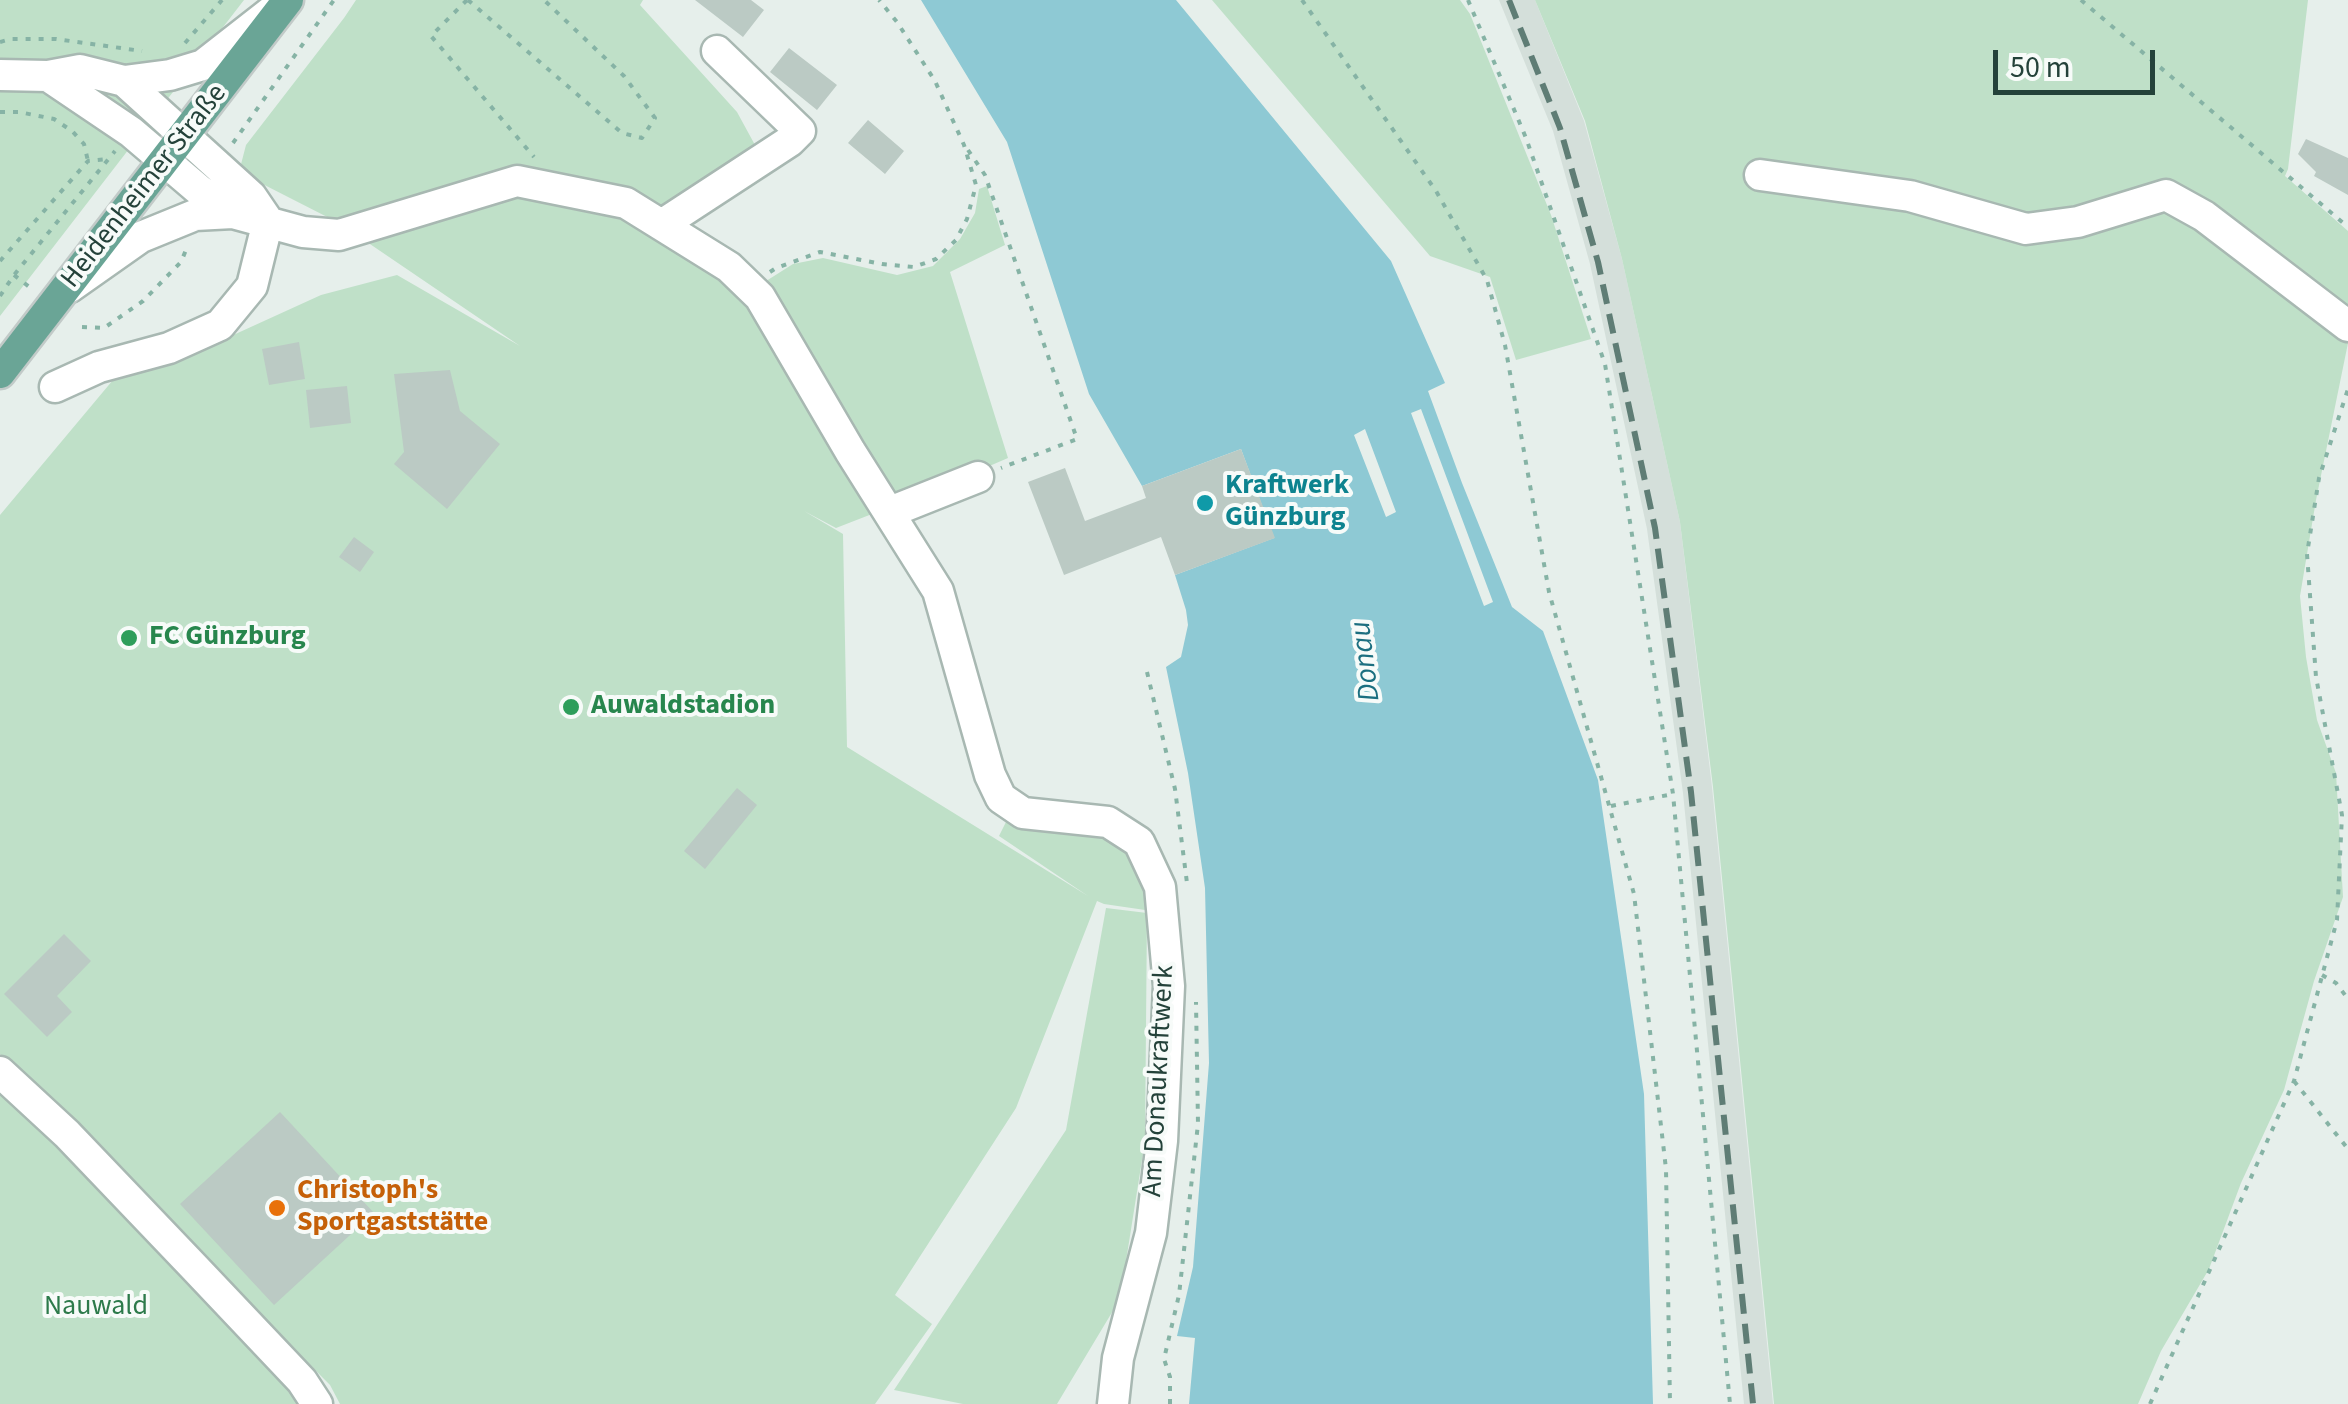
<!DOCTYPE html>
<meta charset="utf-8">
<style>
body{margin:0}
#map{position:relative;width:2348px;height:1404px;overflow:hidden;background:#e6efeb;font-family:"Source Sans 3",sans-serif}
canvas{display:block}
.scale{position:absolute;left:1993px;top:50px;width:162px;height:45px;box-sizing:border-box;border:5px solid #24423a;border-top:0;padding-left:12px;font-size:30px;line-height:35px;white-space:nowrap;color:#24423a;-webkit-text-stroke:8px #f7fbf9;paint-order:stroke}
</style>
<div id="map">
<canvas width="2348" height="1404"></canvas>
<div class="scale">50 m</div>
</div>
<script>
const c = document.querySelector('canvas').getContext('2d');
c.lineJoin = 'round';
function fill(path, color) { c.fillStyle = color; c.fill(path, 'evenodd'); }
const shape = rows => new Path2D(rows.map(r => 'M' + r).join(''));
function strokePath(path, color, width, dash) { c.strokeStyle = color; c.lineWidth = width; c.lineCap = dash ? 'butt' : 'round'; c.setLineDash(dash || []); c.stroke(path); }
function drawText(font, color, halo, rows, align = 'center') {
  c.font = font + ' "Source Sans 3",sans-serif'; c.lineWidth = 8; c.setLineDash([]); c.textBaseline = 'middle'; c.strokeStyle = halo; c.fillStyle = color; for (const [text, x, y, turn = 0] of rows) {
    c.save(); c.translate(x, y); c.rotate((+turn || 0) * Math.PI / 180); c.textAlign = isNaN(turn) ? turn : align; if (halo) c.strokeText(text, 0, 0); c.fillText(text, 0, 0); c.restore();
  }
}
fill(shape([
 [1499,0,1535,0,1584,121,1622,259,1680,522,1712,787,1773,1404,1744,1404,1683,793,1647,529,1590,264,1553,131]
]), '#d4dfda');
fill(shape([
 [0,0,244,0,0,316],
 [356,0,643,0,640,5,737,112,755,145,652,211,749,296,872,514,836,528,804,511,843,534,847,747,1088,896,999,836,1010,814,1085,823,1120,845,1143,873,1152,911,1104,904,1097,901,1016,1108,895,1295,932,1324,875,1404,340,1404,330,1385,0,1054,0,515,118,374,196,352,321,295,397,275,520,346,339,223,239,172,246,145,344,18],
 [1212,0,1460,0,1470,14,1551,215,1591,339,1516,360,1490,277,1430,256],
 [1535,0,2308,0,2288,169,2285,176,2348,231,2348,343,2316,500,2300,596,2306,657,2317,720,2336,773,2343,897,2314,981,2284,1090,2241,1183,2209,1269,2161,1351,2138,1404,1774,1404,1713,787,1680,522,1622,259,1585,121],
 [987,186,1005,245,950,272,1008,458,908,501,888,499,763,283,793,264,823,258,897,275,933,266,960,239,975,213,979,189],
 [1106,908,1147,913,1145,1141,1120,1299,1057,1404,963,1404,894,1390,1066,1130],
 [0,1076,313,1404,0,1404]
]), '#bfe0c8');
fill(shape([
 [921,0,1176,0,1391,261,1445,383,1428,391,1462,483,1512,607,1543,631,1598,780,1644,1094,1653,1404,1189,1404,1195,1338,1177,1336,1193,1267,1209,1063,1205,888,1188,773,1166,667,1181,657,1188,625,1186,610,1175,575,1274,538,1241,449,1142,486,1089,394,1007,142],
 [1421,409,1493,602,1484,606,1411,413],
 [1365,429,1396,512,1386,517,1354,435]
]), '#8ec9d4');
fill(shape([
 [695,0,751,0,764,10,743,37],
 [789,48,837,85,817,110,770,72],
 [868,120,904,151,885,174,848,143],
 [2306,139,2348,158,2348,195,2314,176,2316,172,2298,154],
 [299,342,305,379,269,385,262,349],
 [450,370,460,411,500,444,447,509,394,464,404,452,394,374],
 [347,386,351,423,310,428,306,390],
 [1241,449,1275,538,1175,575,1161,537,1064,575,1028,482,1065,468,1085,521,1146,498,1142,486],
 [354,537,374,552,360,572,339,557],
 [737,788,757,805,705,869,684,851],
 [64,934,91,961,57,996,72,1012,47,1037,4,994],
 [280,1112,374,1213,274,1305,180,1204]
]), '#bbcac4');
const minor = shape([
 [0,75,48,76],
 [124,81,170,75,203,65,276,8],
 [1760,175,1910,196,2026,229,2078,222,2166,195,2204,216,2348,326],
 [268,221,251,196,124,81,80,70,48,76,131,132,199,190,233,213,303,232,339,235,517,181,626,203,729,267,760,297,850,451,938,591,990,775,1001,798,1023,813,1108,822,1139,842,1160,887,1169,986,1162,1141,1151,1233,1118,1358,1113,1404],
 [663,224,790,141,800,131,717,51],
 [70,287,141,237,195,215,233,213],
 [55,387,99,367,169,348,220,325,252,286,268,221],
 [890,512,978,477],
 [0,1072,67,1134,195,1268,302,1381,317,1404]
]);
const major = shape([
 [0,373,288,0]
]);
strokePath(minor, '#a8b8b2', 35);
strokePath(major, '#c2cac8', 35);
strokePath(shape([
 [467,0,431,36,534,157],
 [468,0,622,133,642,138,655,118,624,76,544,0],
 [1302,0,1436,191,1487,280,1505,345,1549,592,1634,894,1666,1169,1670,1404],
 [1468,0,1526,138,1605,364,1673,794,1730,1404],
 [2081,0,2348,227],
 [0,42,11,39,56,39,142,51],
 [185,43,222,0],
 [0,112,19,112,54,119,72,131,84,144,88,161],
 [233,143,334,0],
 [968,150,985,175,1077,439,1001,468],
 [0,261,88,161,109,159],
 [770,272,776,268,820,252,882,264,914,267,936,259,956,240,967,219,976,185,964,145,935,81,897,22,879,0],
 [14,275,32,289],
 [0,296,14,275,115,151],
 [82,327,104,328,143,301,181,262,188,245],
 [1147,672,1175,789,1187,883],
 [1611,806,1673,794],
 [2322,975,2336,983,2348,999],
 [2294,1081,2348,1149],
 [1170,1404,1170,1377,1164,1359,1179,1295,1198,1124,1196,1002],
 [2150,1404,2294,1081,2337,920,2342,815,2316,677,2307,554,2319,478,2348,389]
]), '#86b3a5', 4, [5, 8]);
strokePath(minor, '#fff', 30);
strokePath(major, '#6aa596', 30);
strokePath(shape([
 [1509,0,1560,128,1598,262,1655,528,1691,792,1753,1404]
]), '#5f7d75', 6, [20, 10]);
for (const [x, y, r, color] of [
 [1205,503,10,"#0f9aa8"],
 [129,638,10,"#2e9e5b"],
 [571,707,10,"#2e9e5b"],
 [277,1208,10,"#e8710a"]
]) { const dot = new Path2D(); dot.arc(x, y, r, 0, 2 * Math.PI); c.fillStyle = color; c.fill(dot); strokePath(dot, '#f7fbf9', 4); }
drawText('28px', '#24423a', '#f7fbf9', [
 ["Heidenheimer Straße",145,187,-52],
 ["Am Donaukraftwerk",1160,1081,-87]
]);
drawText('bold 28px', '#0d838f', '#f7fbf9', [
 ["Kraftwerk",1225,487],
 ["Günzburg",1225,519]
], 'left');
drawText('bold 28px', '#27864d', '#f7fbf9', [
 ["FC Günzburg",149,638],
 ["Auwaldstadion",591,707]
], 'left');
drawText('bold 28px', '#c56008', '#f7fbf9', [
 ["Christoph's",297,1192],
 ["Sportgaststätte",297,1224]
], 'left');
drawText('28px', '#2d7a4b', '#f7fbf9', [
 ["Nauwald",96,1308]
]);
drawText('italic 30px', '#1c6f80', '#f7fbf9', [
 ["Donau",1367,661,-97]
]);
</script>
